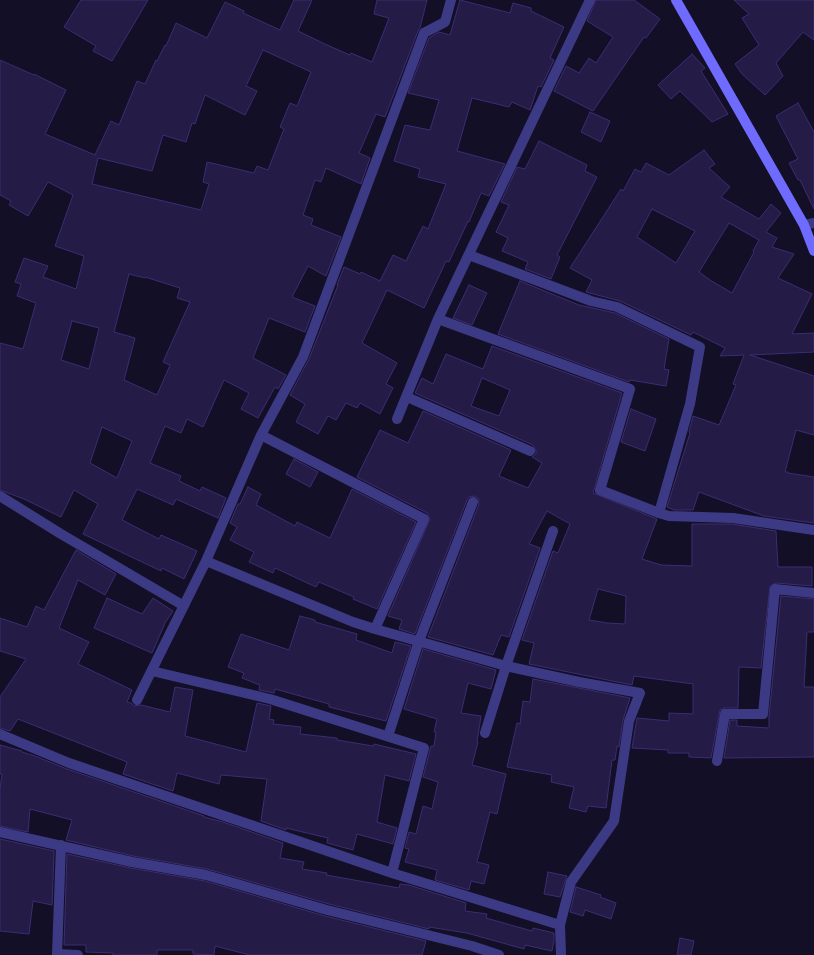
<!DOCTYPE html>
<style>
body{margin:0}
canvas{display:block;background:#130f26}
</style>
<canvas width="814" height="955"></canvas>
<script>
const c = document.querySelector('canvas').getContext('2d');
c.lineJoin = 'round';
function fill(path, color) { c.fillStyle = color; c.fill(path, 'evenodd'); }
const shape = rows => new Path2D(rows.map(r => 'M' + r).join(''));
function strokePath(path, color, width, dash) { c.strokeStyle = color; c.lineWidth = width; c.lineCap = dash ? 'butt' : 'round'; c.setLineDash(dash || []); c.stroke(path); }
const building = shape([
 [81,0,148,0,112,61,93,51,96,46,64,27,81,0],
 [294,0,312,0,298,31,327,45,350,55,351,53,372,62,389,18,374,14,377,0,427,0,420,28,418,31,385,117,376,114,359,153,370,158,361,184,326,168,321,182,315,180,303,215,313,219,311,225,341,237,326,276,308,266,292,297,315,306,305,332,269,318,253,358,286,375,278,389,275,387,258,418,241,409,249,393,224,380,203,427,187,419,181,433,165,426,150,463,181,476,179,481,200,491,202,487,226,498,218,518,176,499,173,505,137,489,122,520,159,539,161,535,197,551,184,579,162,568,161,571,83,534,98,504,74,490,61,517,24,499,0,490,0,343,23,349,36,303,17,296,21,284,15,282,24,258,48,266,43,277,76,289,84,256,55,246,73,195,48,182,28,216,9,205,11,201,0,195,0,60,34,75,34,74,66,90,45,134,95,155,111,121,119,125,137,81,145,84,156,60,157,61,165,45,166,46,176,23,207,38,225,2,244,11,243,13,280,30,294,0],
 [263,50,311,72,297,106,290,103,280,127,284,129,268,170,257,166,254,173,207,162,203,182,209,184,201,210,92,184,98,158,152,171,163,135,186,142,192,123,195,124,205,95,245,115,257,91,246,86,263,50],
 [129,274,145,278,145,277,180,288,177,298,190,302,163,362,170,365,157,395,124,380,135,338,114,332,129,274],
 [72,321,99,328,89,369,61,360,72,321],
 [102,427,132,441,117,478,90,463,102,427],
 [460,0,510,13,513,3,531,8,531,11,564,27,550,58,554,60,541,87,538,86,530,110,512,102,509,107,472,98,457,151,505,164,489,196,481,193,469,222,468,221,449,262,446,261,424,308,387,290,362,343,397,363,386,384,393,388,380,414,360,403,357,408,346,403,336,420,328,416,318,434,296,422,305,404,290,395,309,359,338,285,337,285,344,267,360,274,361,272,380,281,393,255,406,261,423,226,428,229,446,184,418,177,420,169,394,161,405,125,430,130,439,100,408,93,429,38,439,32,450,35,460,0],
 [596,0,634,0,660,19,646,38,644,37,593,111,554,91,566,66,579,73,589,58,596,63,613,37,587,21,596,0],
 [734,0,814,0,814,40,803,32,776,63,783,76,765,95,742,74,735,64,759,45,742,18,749,14,734,0],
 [692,54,705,68,701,71,728,114,712,122,680,91,671,99,658,85,692,54],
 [798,103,814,132,814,209,800,180,798,180,789,163,798,159,776,116,798,103],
 [590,112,610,121,601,142,581,132,590,112],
 [539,141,587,165,585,171,597,177,557,255,560,257,551,279,525,269,528,262,502,251,508,238,496,232,509,205,501,202,517,167,525,169,539,141],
 [704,150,715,164,709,168,730,187,721,197,759,219,771,204,781,213,766,232,777,238,772,247,794,254,778,278,812,294,792,334,814,333,814,352,750,355,814,376,814,435,796,430,785,472,788,472,788,473,814,477,814,523,764,516,699,492,693,510,674,510,667,507,690,433,689,432,693,416,719,425,736,385,733,384,744,355,720,356,725,348,693,332,691,335,620,301,586,292,592,280,570,268,621,189,623,191,635,169,641,172,646,163,669,175,704,150],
 [652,209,695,231,676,263,637,237,652,209],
 [729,223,759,240,753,251,754,252,732,293,710,280,699,272,729,223],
 [520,281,579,305,615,313,669,339,664,369,669,370,666,386,630,380,629,382,498,334,520,281],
 [469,285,487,293,472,325,453,318,469,285],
 [492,346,622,393,593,493,657,519,642,559,661,565,692,566,692,524,732,524,776,531,778,567,812,567,812,586,776,583,770,586,761,668,739,667,738,708,725,708,720,710,711,758,689,757,689,753,668,753,668,750,632,748,637,718,669,721,669,713,693,714,693,684,634,676,632,685,529,664,534,643,522,640,553,551,558,553,570,524,547,511,529,544,540,548,509,637,501,635,493,655,428,637,479,504,478,498,475,496,469,497,467,500,415,634,399,629,402,620,388,616,430,519,427,513,357,477,380,430,408,443,423,411,511,450,499,476,528,488,542,463,532,457,536,454,536,451,533,445,415,393,422,378,433,384,446,354,483,369,492,346],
 [482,378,510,390,499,416,471,406,482,378],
 [598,589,626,596,625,624,607,623,589,620,598,589],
 [631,409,656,419,645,451,621,442,631,409],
 [294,459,318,472,310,487,286,474,294,459],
 [248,487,261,494,256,505,295,526,297,522,330,538,352,489,416,522,377,609,353,599,354,597,319,582,316,587,275,568,273,573,249,562,254,552,230,540,237,527,230,523,238,504,240,504,248,487],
 [76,550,116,574,105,595,78,580,59,628,89,642,78,664,132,690,127,702,131,703,134,706,141,705,170,712,175,687,193,690,185,736,246,752,257,703,271,706,269,719,274,720,273,724,301,727,300,734,337,738,337,740,373,746,374,744,416,754,409,781,385,775,377,822,397,828,393,844,357,834,353,850,327,843,328,838,286,828,286,830,261,821,267,779,221,775,219,784,177,773,173,791,123,774,127,762,18,719,10,731,0,728,0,697,26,659,0,651,0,618,27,627,36,606,44,610,76,550],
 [781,596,814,599,814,632,807,632,804,687,814,687,814,757,724,758,730,720,737,720,737,726,769,728,769,716,781,596],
 [107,598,142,614,153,598,173,611,165,623,152,653,94,628,107,598],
 [300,616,315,620,315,622,357,634,356,640,392,653,395,642,411,646,386,721,329,707,329,704,275,689,274,693,259,690,260,685,242,678,244,673,228,667,241,634,289,650,300,616],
 [423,649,496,670,491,689,468,683,461,713,481,716,477,742,478,742,472,765,506,774,497,814,490,812,477,862,489,865,484,884,471,881,469,890,435,880,437,870,405,862,409,849,405,848,409,832,416,834,423,806,432,809,438,782,423,777,431,746,434,746,436,732,434,732,437,719,404,709,423,649],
 [533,679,630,698,623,720,619,747,617,746,615,760,612,760,606,808,588,806,586,812,569,808,574,787,551,782,552,775,507,767,517,723,520,724,523,701,530,702,533,679],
 [0,745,22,751,22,752,35,756,67,769,204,816,204,817,223,822,283,843,280,858,304,862,302,869,327,873,326,875,399,888,400,884,409,885,466,903,465,911,487,914,486,918,532,931,533,928,554,933,554,941,552,951,525,945,524,949,467,933,429,927,429,929,329,904,207,869,133,856,66,840,72,820,30,809,28,832,0,826,0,789,2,774,0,774,0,745],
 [0,839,54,851,52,905,33,901,29,934,0,931,0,839],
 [67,854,131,868,205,881,325,916,426,941,422,955,250,955,215,946,214,955,193,954,193,950,157,950,157,955,113,955,113,953,86,952,86,945,64,945,67,854],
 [548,872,567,876,560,897,544,894,548,872],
 [576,887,601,895,600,897,616,903,611,919,585,910,583,916,570,912,576,887],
 [680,938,694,941,691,955,677,955,680,938]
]);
fill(building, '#241b47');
strokePath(building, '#3b2d73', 1);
strokePath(shape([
 [804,225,814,223],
 [469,255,591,301,617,307,700,347,690,404,659,513],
 [438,319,630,389,600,490,659,513,669,516,733,518,814,530],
 [407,397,530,451],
 [397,419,438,319,590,0],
 [261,435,424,519,375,629],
 [0,496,61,534,184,606],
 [206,561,353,622,375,629,506,666,579,682,640,693,629,721,614,821,571,882,560,925],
 [152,671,270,699,424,748,392,873],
 [137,700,206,561,261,435,303,357,424,33,445,22,451,0],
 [485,733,506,666,553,531],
 [0,734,69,763,392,873,560,925,561,955],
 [388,736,419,641,473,502],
 [717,761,725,714,763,714,775,589,814,593],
 [0,832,132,862,206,875,327,910,472,946,499,955],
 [57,954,78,955],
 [57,955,61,845]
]), '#3d3a85', 10);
strokePath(shape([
 [676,0,804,225,814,251]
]), '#6f6bff', 10);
</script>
